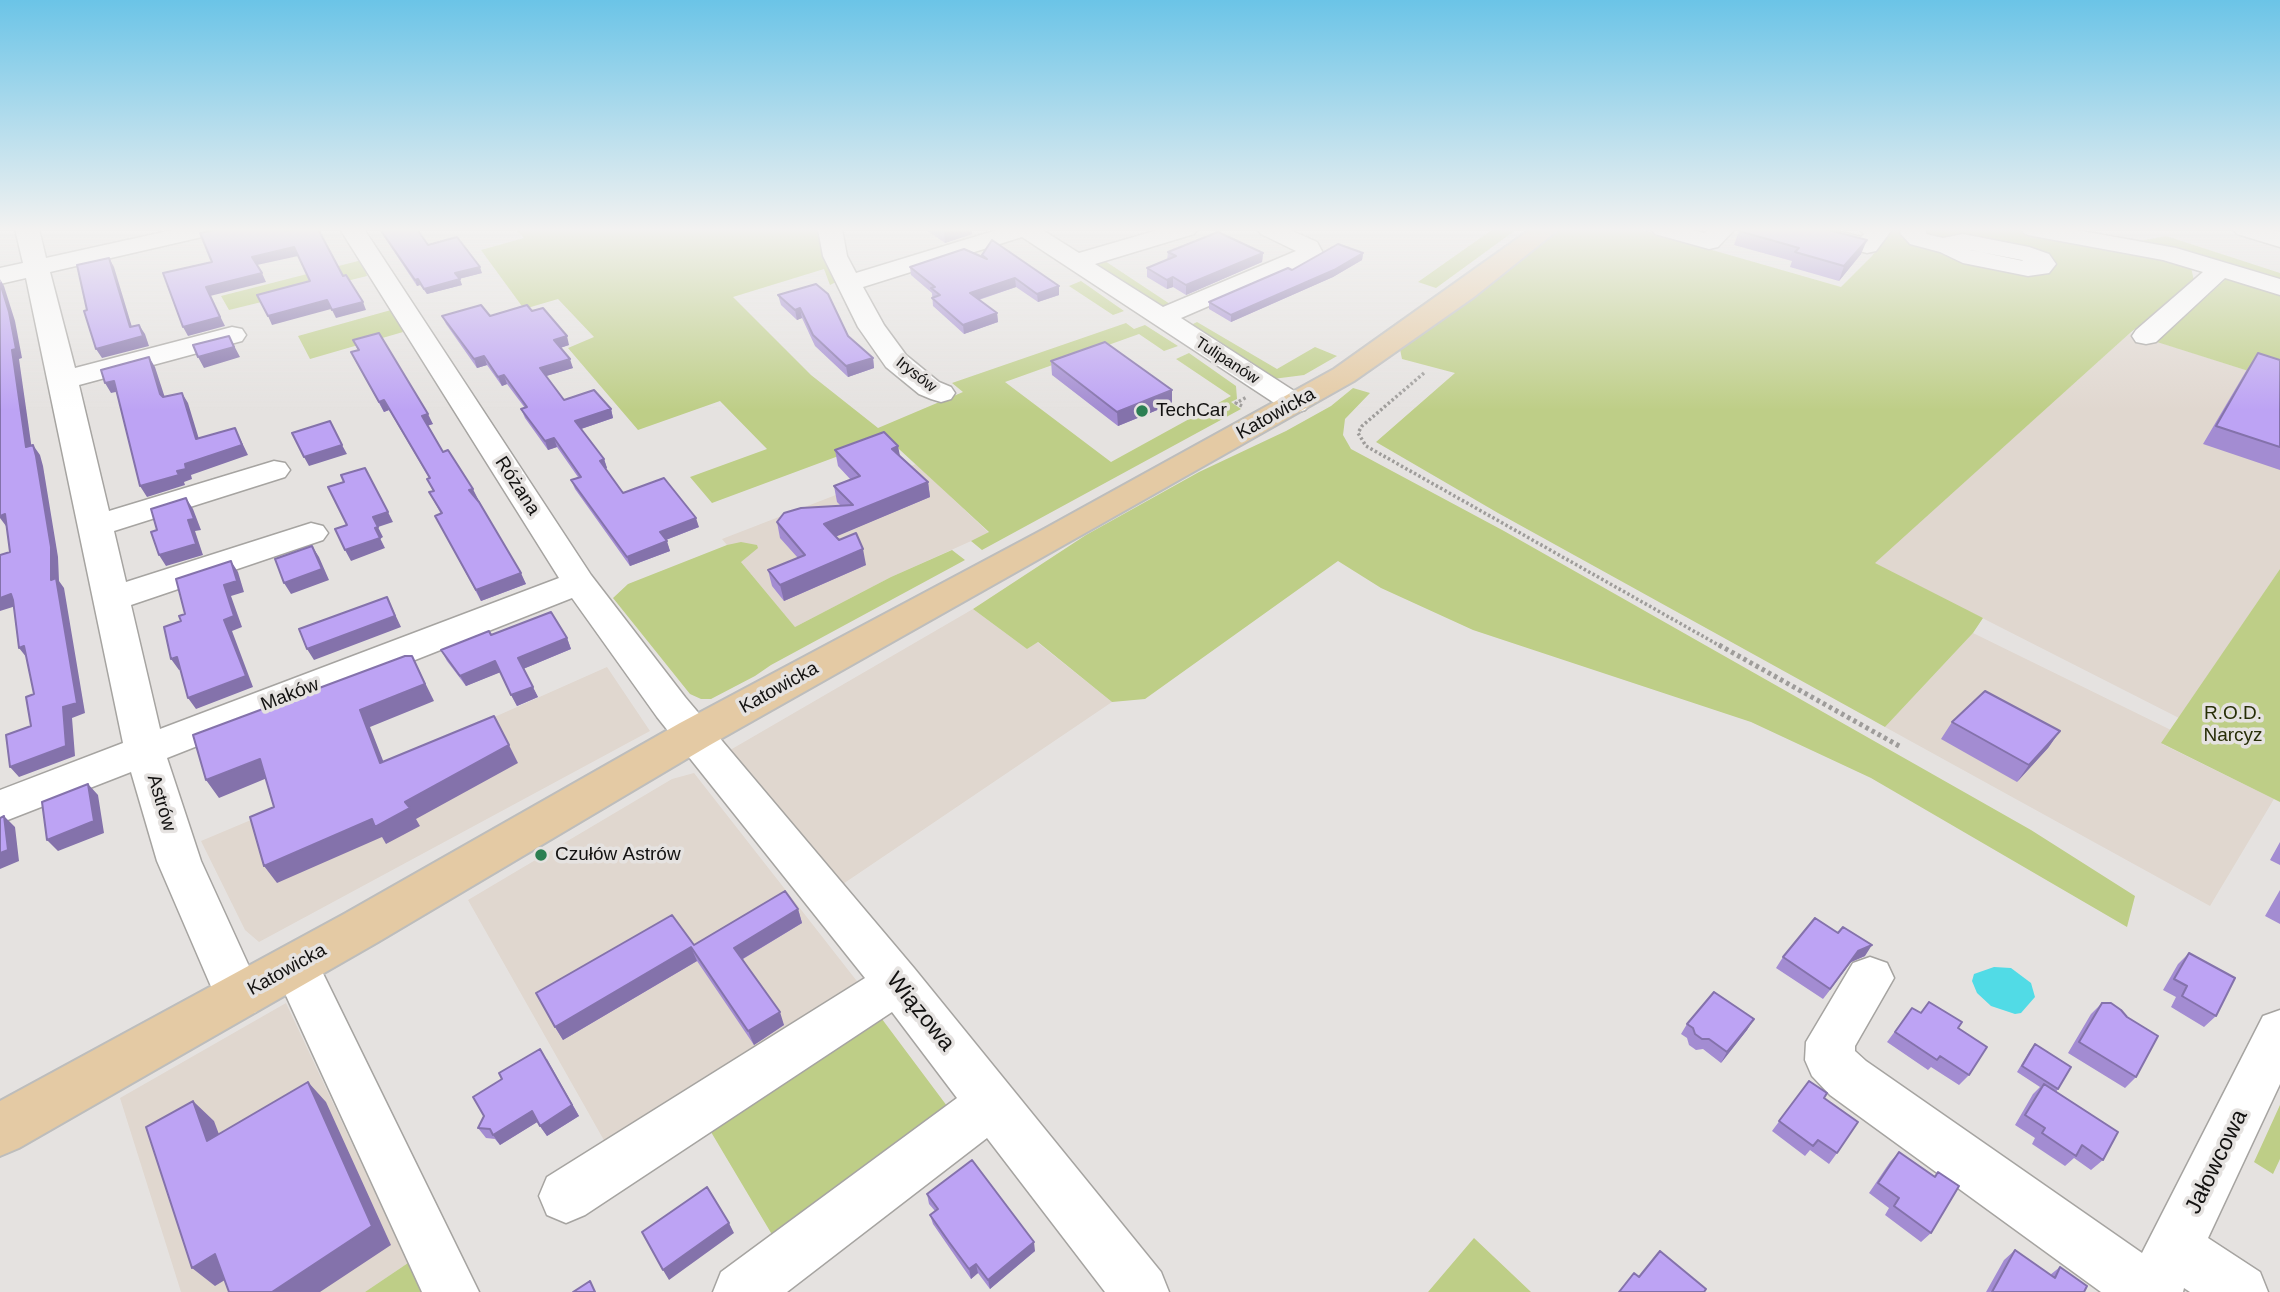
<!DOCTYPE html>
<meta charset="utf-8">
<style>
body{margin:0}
canvas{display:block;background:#e5e2e0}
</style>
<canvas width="2280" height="1292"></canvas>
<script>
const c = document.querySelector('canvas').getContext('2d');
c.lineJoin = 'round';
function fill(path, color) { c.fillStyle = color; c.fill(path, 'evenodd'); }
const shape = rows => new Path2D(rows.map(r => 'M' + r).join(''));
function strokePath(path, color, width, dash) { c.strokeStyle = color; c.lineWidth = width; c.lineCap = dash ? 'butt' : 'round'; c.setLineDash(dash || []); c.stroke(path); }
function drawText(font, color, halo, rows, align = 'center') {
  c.font = font + ' Arial,sans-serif'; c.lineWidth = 7; c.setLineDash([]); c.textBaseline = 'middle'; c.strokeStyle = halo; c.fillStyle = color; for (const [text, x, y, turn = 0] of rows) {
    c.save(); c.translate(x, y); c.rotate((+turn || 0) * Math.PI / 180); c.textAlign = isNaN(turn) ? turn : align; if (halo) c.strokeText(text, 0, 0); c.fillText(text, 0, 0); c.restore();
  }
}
fill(shape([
 [2130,333,2280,381,2280,569,2179,718,1874,563],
 [916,464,989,533,891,577,795,627,722,539],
 [973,609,1027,649,1037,642,1112,702,837,888,725,753],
 [1973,633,2171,730,2162,744,2274,799,2210,906,1885,727],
 [607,667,650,731,259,942,245,930,201,841,472,727],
 [694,773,867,994,614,1158,468,900,672,779],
 [286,1003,408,1263,365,1292,181,1292,120,1098]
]), '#e0d7cf');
fill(shape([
 [515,229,824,229,840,280,830,285,824,269,733,297,811,375,878,428,963,392,952,383,1126,323,1134,329,1145,325,1178,346,1164,351,1139,334,1005,382,1111,462,1231,396,1176,359,1189,353,1236,386,1237,399,1231,402,1241,409,982,550,971,541,989,532,887,438,712,503,690,477,767,449,720,401,638,430,568,348,594,337,558,299,524,309,481,250,524,238],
 [1493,229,1517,229,1436,288,1418,282],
 [1559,229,1639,229,1841,287,1872,256,1893,229,2013,229,2159,254,2191,267,2194,281,2130,333,1875,563,1983,618,1973,633,1885,727,1498,513,1376,442,1455,373,1402,359,1400,349],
 [2166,236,2280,273,2280,283,2135,242],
 [362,260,367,276,229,310,221,296],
 [1105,261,1173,306,1162,307,1098,267,1098,264],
 [2227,278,2280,295,2280,381,2157,342],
 [1081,281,1124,311,1113,315,1069,286],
 [391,310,403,332,310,359,298,336],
 [1197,322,1277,369,1315,347,1337,356,1304,375,1273,379,1189,326],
 [1353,388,1370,393,1345,419,1343,435,1351,449,1504,531,2031,830,2135,896,2127,927,1871,778,1751,722,1473,630,1381,588,1338,561,1145,699,1112,702,1038,642,1027,649,973,609,1086,535,1199,472,1286,431,1331,406],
 [741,542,757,545,758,548,741,562,795,627,891,577,952,550,965,560,771,665,755,676,711,699,701,699,690,694,613,598,628,584,727,545],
 [2280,569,2280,802,2161,743],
 [876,1011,950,1110,780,1248,711,1132],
 [2280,1105,2280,1159,2273,1174,2254,1162],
 [1474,1238,1531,1292,1428,1292],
 [408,1263,423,1292,365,1292]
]), '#bece87');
fill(shape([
 [1994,967,2011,968,2031,983,2035,997,2021,1013,2015,1014,1991,1006,1977,993,1972,981,1974,974]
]), '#51dbe6');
const minor = shape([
 [15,229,39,229,46,258,177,229,219,229,215,234,50,272,75,368,232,327,242,329,246,335,242,341,79,385,109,511,274,461,285,463,290,470,285,477,114,531,126,582,311,523,323,526,328,533,323,540,131,605,160,729,559,578,340,229,364,229,591,575,685,697,914,968,1161,1272,1169,1292,1105,1292,987,1138,787,1292,713,1292,721,1272,957,1098,892,1012,585,1215,566,1223,547,1215,539,1196,547,1177,865,978,657,717,572,598,167,758,201,861,263,997,256,1012,239,1018,222,1012,157,861,131,772,0,823,0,790,123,743,26,278,0,284,0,268,23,263,15,229],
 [818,229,842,229,847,256,856,273,1000,229,1041,229,1079,253,1161,229,1198,229,1194,234,1095,264,1163,307,1296,251,1261,234,1257,229,1288,229,1317,242,1323,253,1320,258,1181,318,1305,398,1310,404,1305,410,1295,413,1285,410,1022,237,863,287,884,325,906,355,939,382,951,387,955,393,951,399,941,402,931,399,919,394,886,367,858,327,823,256,818,229],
 [1651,229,1688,229,1704,233,1709,229,1735,229,1718,247,1709,249,1655,234,1651,229],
 [1790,229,1829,229,1861,237,1864,234,1859,229,1889,229,1891,231,1876,251,1867,253,1794,234,1790,229],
 [1902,229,1926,229,1926,234,1943,238,1963,234,2029,247,2049,254,2056,264,2049,273,2028,276,1963,263,1940,252,1910,244,1900,233,1902,229],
 [1970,250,2022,260,2023,261,1971,250,1970,250],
 [2021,229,2071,229,2176,248,2280,279,2280,295,2225,278,2156,342,2146,344,2136,342,2132,336,2136,330,2203,272,2163,260,2033,236,2025,234,2021,229],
 [2233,229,2269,229,2280,232,2280,247,2237,234,2233,229],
 [295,945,312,951,479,1292,422,1292,272,965,278,951,295,945],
 [1870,957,1887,963,1894,978,1855,1046,1855,1051,1866,1061,2142,1253,2263,1016,2280,1010,2280,1084,2208,1238,2260,1272,2268,1292,2190,1292,2184,1288,2183,1292,2101,1292,1830,1095,1812,1076,1805,1060,1806,1042,1853,963,1870,957]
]);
const major = shape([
 [1531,229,1559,229,1474,297,1354,381,710,745,378,942,19,1148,0,1156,0,1101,344,914,680,723,1044,529,1334,369,1531,229]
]);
strokePath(minor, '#a6a4a1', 3);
strokePath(major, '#bdbdbc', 4);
strokePath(shape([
 [1424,373,1362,426,1358,433,1366,446,1722,647],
 [1242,406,1236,403,1247,397]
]), '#9e9c9a', 3.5, [2.5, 2.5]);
strokePath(shape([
 [1719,645,1901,747]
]), '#9e9c9a', 5, [3.5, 3.5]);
fill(minor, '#fff');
fill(major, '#e4caa4');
fill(shape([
 [379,229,417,229,428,245,482,273,459,279,462,285,427,294,420,285,417,286],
 [925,229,972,229,972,234,945,243],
 [1739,231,1861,254,1839,281,1790,267,1792,261,1734,245],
 [1168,252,1263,253,1262,262,1186,295,1173,287,1167,289,1147,277,1147,268,1167,260],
 [1363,253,1362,260,1333,277,1231,322,1209,309,1209,302,1292,270],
 [982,255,1059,295,1038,302,1016,287,979,300,997,313,998,322,964,334,933,306,932,293,911,275,910,267,982,257],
 [778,295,873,358,874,368,848,377,815,346,802,318,797,320,781,305],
 [532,311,569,345,560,348,573,368,546,376,564,400,611,409,613,418,581,429,604,459,607,468,606,469,623,493,699,527,666,540,670,551,630,566,575,489,571,480,578,477,557,447,548,450,525,418,521,409,525,408,507,384,502,386,487,365,477,368,446,324,442,316,490,316],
 [353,340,433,424,428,425,443,452,478,499,526,584,481,601,435,516,441,514,429,492,433,491,427,479,429,478,389,410,384,412,356,362,351,352,358,350],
 [2258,353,2280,360,2280,470,2203,444,2246,371],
 [1051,361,1172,390,1172,404,1118,426,1052,375],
 [835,450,900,456,928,482,930,497,836,536,866,565,784,601,772,586,768,570,798,558,780,538,777,522,841,506,837,502,834,486,851,480,838,466],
 [491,635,567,638,571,649,523,669,538,697,517,706,500,672,466,686,447,661,441,650],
 [1952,722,2060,731,2048,748,2017,782,1941,739],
 [2280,842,2280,865,2270,860],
 [2280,890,2280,924,2265,916],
 [798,909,802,923,743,959,784,1025,754,1045,697,961,563,1040,555,1027,694,945],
 [1838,933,1865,956,1851,962,1823,999,1776,968,1783,957],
 [2189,953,2216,1016,2204,1027,2171,1007,2176,997,2163,990,2178,964],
 [1929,1002,1958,1028,1969,1075,1959,1085,1931,1067,1928,1070,1887,1042,1904,1019,1920,1013],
 [2102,1003,2136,1077,2125,1088,2068,1053,2091,1014],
 [1754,1019,1747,1030,1721,1063,1703,1049,1696,1050,1689,1045,1687,1038,1681,1034,1687,1024],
 [2035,1044,2058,1089,2056,1092,2103,1160,2091,1170,2074,1158,2065,1166,2032,1144,2035,1138,2015,1125,2033,1094,2040,1087,2017,1072,2030,1050],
 [547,1059,579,1116,547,1136,537,1122,500,1145,495,1139,486,1138,478,1128],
 [1809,1081,1824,1098,1837,1153,1829,1164,1810,1150,1805,1156,1772,1131],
 [1899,1152,1934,1177,1938,1172,1931,1233,1921,1242,1885,1215,1889,1208,1869,1193,1890,1162],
 [927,1194,1035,1251,990,1289,978,1273,971,1279,933,1224,930,1215,935,1211,929,1204],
 [2015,1250,2050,1275,2060,1267,2084,1292,1986,1292,2004,1260]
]), '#a38cd2');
fill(shape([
 [948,229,972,229,972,234,945,243,944,230],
 [1867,240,1861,254,1839,281,1844,266],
 [294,247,298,256,257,265,252,257],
 [1263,253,1262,262,1186,295,1186,285],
 [1363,253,1362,260,1333,277,1231,322,1231,315],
 [109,258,114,267,135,337,130,327],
 [480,267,482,273,458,279,455,273],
 [262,273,266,282,210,296,225,326,188,336,183,327,206,287],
 [1173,277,1173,287,1167,289,1167,280],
 [1015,278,1016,287,971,302,970,293],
 [0,279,4,286,15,321,22,358,19,359,33,457,26,447],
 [418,279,420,285,417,286,415,280],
 [460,279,462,285,427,294,424,289],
 [1059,286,1059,295,1038,302,1037,294],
 [327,300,331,309,272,325,268,316],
 [363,302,366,310,336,318,332,310],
 [800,308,802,318,797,320,795,310],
 [997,313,998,322,964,334,963,325],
 [139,325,145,334,149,346,102,358,96,349],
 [229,336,240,357,204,368,198,357],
 [567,336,569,345,557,349,554,340],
 [484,356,487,365,477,368,474,359],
 [149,357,155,367,167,404,160,394],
 [873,358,874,368,848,377,846,366],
 [570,359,573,368,543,377,540,368],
 [504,375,507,384,502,386,498,377],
 [114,381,120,391,111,393,105,383],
 [1172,390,1172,404,1118,426,1117,412],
 [182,393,188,403,202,449,196,439],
 [384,400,389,410,384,412,379,402],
 [611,409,613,418,578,430,575,421],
 [428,414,433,424,427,426,422,416],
 [235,428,248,455,191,475,192,479,184,482,185,485,147,497,140,486,177,471,185,464],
 [554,438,557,447,548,450,545,441],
 [33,445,40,455,43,466,58,557,59,581,64,588,85,713,72,718,75,756,19,777,10,767,66,746],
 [342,445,347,454,309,466,304,457],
 [898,446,901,461,892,449],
 [604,459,607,468,603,470,600,461],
 [928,482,930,497,828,540,824,524],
 [473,489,478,499,473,500,469,490],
 [186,498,193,509,201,530,195,531,203,555,166,566,159,555,188,520],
 [388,512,393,522,378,527,373,517],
 [5,514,13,524,6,526,0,518,0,516],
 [696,518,699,527,663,541,660,532],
 [378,527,383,537,380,539,375,528],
 [380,538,385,548,351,561,345,550],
 [667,541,670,551,630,566,627,557],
 [312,546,319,557,329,580,291,594,284,583],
 [863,549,866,565,784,601,780,585],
 [231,561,238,572,244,592,231,596,242,627,232,631,253,687,196,709,188,698],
 [521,573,526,584,481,601,476,590],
 [11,594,19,605,0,611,0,598],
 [387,597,401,627,314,660,307,649],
 [567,638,571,649,523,669,518,658],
 [24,646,27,658,19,648],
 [412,656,434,701,370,727,391,781,380,763,360,710],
 [177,657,185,668,179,670,171,659],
 [495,661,501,672,466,686,460,676],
 [533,687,538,697,517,706,511,695],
 [2060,731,2048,748,2017,782,2029,765],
 [509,745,518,763,416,819,420,826,386,844,382,837,277,883,264,866,405,802],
 [260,759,272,776,219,798,206,780],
 [88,784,98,795,104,833,58,851,47,840],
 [4,816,15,827,19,861,0,869,0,853],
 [798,909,802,923,739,961,734,948],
 [1872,945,1865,956,1851,962,1823,999,1858,951],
 [691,947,697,961,563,1040,555,1027],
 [780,1012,784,1025,754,1045,748,1031],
 [1754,1019,1747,1030,1721,1063,1727,1052],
 [540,1049,579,1116,547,1136,540,1126],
 [308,1082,326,1102,391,1245,320,1292,272,1292],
 [193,1101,214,1121,229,1161,207,1141],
 [532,1111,539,1121,500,1145,493,1135],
 [729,1223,734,1233,669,1280,663,1270],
 [1034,1242,1035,1251,990,1289,988,1280],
 [215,1254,238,1272,215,1286,192,1268],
 [976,1264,978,1273,971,1279,969,1269]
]), '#8472ab');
const building = shape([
 [219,229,284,229,285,231,295,229,318,229,343,276,346,275,363,302,332,310,327,300,268,316,257,295,310,281,294,247,252,257,262,273,206,287,220,317,183,327,163,273,212,262,200,233,219,229],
 [380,229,417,229,428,245,457,237,480,267,455,273,460,279,424,289,418,279,415,280,380,229],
 [1742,229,1825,229,1867,240,1844,266,1795,252,1799,248,1739,231,1742,229],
 [1218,232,1263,253,1186,285,1173,277,1167,280,1147,268,1176,256,1168,252,1218,232],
 [992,240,1059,286,1037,294,1015,278,970,293,997,313,963,325,932,298,940,295,931,288,935,287,910,267,964,249,987,259,982,255,992,240],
 [1338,244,1363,253,1334,270,1231,315,1209,302,1288,268,1292,270,1338,244],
 [109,258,130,327,139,325,143,336,96,349,84,311,87,310,77,265,109,258],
 [0,283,9,312,16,349,12,350,26,447,33,445,36,456,51,547,51,580,56,578,77,703,63,707,66,746,10,767,6,735,31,726,26,697,34,694,24,646,19,648,13,600,11,594,0,598,0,555,10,552,5,514,0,516,0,283],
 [816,284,828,294,848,336,873,358,846,366,813,335,800,308,795,310,778,295,816,284],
 [481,305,490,316,527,305,532,311,543,308,567,336,554,340,570,359,540,368,564,400,594,390,611,409,575,421,604,459,600,461,623,493,664,478,696,518,660,532,667,541,627,557,571,480,581,477,554,438,545,441,521,409,527,407,504,375,498,377,484,356,474,359,442,316,481,305],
 [379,333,428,414,422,416,443,452,448,450,473,489,469,490,479,502,521,573,476,590,435,516,442,513,429,492,434,491,427,479,430,478,384,400,379,402,351,352,359,350,353,340,379,333],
 [229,336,234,347,198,357,193,345,229,336],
 [1105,342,1172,390,1117,412,1051,361,1105,342],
 [2258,353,2280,360,2280,447,2216,426,2258,353],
 [149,357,160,394,163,397,182,393,196,439,235,428,242,445,185,464,186,469,177,471,179,475,140,486,114,381,105,383,101,370,149,357],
 [330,421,342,445,304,457,292,433,330,421],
 [884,432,898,446,892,449,928,482,824,524,839,540,856,533,863,549,780,585,768,570,805,555,777,522,784,513,801,508,853,505,834,486,860,476,835,450,884,432],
 [365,468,388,512,373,517,378,527,375,528,380,538,345,550,335,529,347,525,328,487,344,482,341,475,365,468],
 [186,498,194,519,188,520,196,544,159,555,151,532,157,530,151,509,186,498],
 [312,546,322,569,284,583,275,559,312,546],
 [231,561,237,581,224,585,234,616,224,620,246,676,188,698,177,657,171,659,164,627,181,621,179,616,185,614,176,579,231,561],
 [387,597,395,616,307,649,299,629,387,597],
 [551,612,567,638,518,658,533,687,511,695,495,661,460,676,441,650,489,631,491,635,551,612],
 [405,656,412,656,425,684,360,710,380,763,494,716,509,745,405,802,410,808,375,827,372,819,264,866,250,817,274,807,260,759,206,780,193,735,405,656],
 [1985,691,2060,731,2029,765,1952,722,1985,691],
 [88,784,94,821,47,840,42,802,88,784],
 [4,816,8,850,0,853,0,818,4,816],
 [785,891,798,909,734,948,780,1012,748,1031,691,947,555,1027,536,993,672,915,694,945,785,891],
 [1815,918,1838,933,1843,927,1872,945,1858,951,1830,989,1783,957,1815,918],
 [2189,953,2235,978,2216,1016,2182,996,2187,986,2174,979,2189,953],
 [1714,992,1754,1019,1727,1052,1709,1039,1702,1039,1695,1034,1693,1028,1687,1024,1714,992],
 [1929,1002,1962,1022,1958,1028,1987,1047,1969,1075,1940,1056,1937,1060,1895,1032,1912,1008,1921,1013,1929,1002],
 [2102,1003,2111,1003,2121,1010,2127,1017,2158,1036,2136,1077,2079,1042,2102,1003],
 [2035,1044,2071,1067,2058,1089,2022,1066,2035,1044],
 [540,1049,572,1105,540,1126,532,1111,493,1135,490,1129,478,1128,484,1116,473,1097,502,1079,499,1073,540,1049],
 [1809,1081,1827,1093,1824,1098,1858,1122,1837,1153,1818,1140,1813,1146,1779,1121,1809,1081],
 [308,1082,372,1226,272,1292,229,1292,215,1254,192,1268,146,1127,193,1101,207,1141,308,1082],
 [2044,1084,2118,1132,2103,1160,2082,1145,2076,1156,2042,1133,2045,1128,2025,1115,2044,1084],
 [1899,1152,1935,1177,1938,1172,1959,1186,1931,1233,1894,1206,1899,1198,1878,1183,1899,1152],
 [972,1160,1034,1242,988,1280,976,1264,969,1269,949,1242,930,1215,938,1209,927,1194,972,1160],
 [707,1187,729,1223,663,1270,642,1232,707,1187],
 [2015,1250,2055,1278,2060,1267,2087,1286,2084,1292,1992,1292,2015,1250],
 [1660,1251,1706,1289,1704,1292,1619,1292,1634,1273,1639,1277,1660,1251],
 [590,1281,595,1292,573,1292,590,1281]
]);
fill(building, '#bda3f4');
strokePath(building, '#8472ab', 2);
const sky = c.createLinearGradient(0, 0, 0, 410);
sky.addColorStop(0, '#6bc4e7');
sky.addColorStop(0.56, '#f3f2f1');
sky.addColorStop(1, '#f3f2f100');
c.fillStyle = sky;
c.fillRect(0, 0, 2280, 410);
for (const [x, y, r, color] of [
 [1142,411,7,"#2b7f52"],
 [541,855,7,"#2b7f52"]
]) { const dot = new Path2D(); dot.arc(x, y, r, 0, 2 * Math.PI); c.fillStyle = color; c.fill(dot); strokePath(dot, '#e5e2e0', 2.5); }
drawText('16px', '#131211', '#e5e2e0', [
 ["Tulipanów",1227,361,33],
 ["Irysów",916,375,38]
]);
drawText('19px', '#131211', '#e5e2e0', [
 ["TechCar",1156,411],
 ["Czułów Astrów",555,855]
], 'left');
drawText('19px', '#131211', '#e5e2e0', [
 ["Katowicka",1276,414,-29],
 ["Różana",517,486,57],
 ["Katowicka",779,688,-29],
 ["Maków",290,695,-21],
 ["Astrów",161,803,73],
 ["Katowicka",287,970,-29]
]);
drawText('19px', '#272e07', '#e5e2e0', [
 ["R.O.D.",2233,714],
 ["Narcyz",2233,736]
]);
drawText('23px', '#131211', '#e5e2e0', [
 ["Wiązowa",920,1012,51],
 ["Jałowcowa",2217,1162,-64]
]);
</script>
